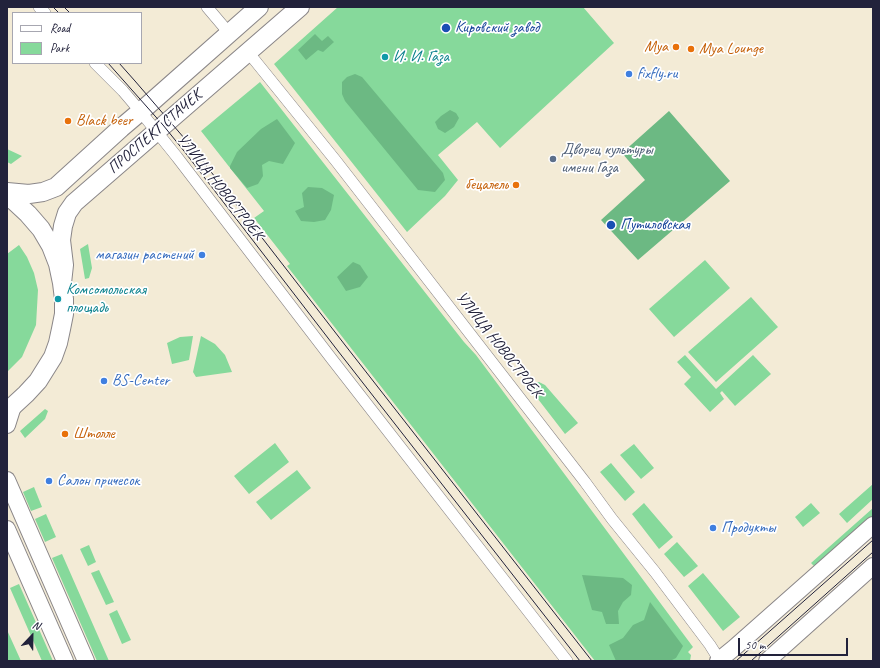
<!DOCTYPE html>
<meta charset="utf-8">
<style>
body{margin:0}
#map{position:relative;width:880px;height:668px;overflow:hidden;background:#f3ebd6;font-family:Caveat,sans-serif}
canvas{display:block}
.frame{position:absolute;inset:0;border:8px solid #22223b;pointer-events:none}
.legend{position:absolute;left:12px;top:12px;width:130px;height:52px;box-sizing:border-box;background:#fff;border:1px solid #a7a7b1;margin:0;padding:5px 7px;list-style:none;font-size:12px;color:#22223b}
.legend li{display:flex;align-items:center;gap:8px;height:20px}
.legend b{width:20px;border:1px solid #a7a7b1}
.north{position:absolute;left:12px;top:616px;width:40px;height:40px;-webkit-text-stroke:3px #fff;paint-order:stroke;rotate:22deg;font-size:11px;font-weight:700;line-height:16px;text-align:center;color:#22223b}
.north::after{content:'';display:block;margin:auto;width:14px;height:18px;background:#22223b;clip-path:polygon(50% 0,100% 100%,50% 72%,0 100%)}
.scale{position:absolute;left:738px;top:638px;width:110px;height:18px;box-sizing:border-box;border:2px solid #22223b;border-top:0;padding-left:5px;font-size:12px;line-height:14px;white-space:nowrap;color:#22223b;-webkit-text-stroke:3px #fff;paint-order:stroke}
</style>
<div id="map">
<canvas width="880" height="668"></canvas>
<div class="frame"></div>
<ul class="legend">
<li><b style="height:5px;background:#fff"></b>Road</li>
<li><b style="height:11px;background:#86d99b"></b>Park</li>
</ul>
<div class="north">N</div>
<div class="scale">50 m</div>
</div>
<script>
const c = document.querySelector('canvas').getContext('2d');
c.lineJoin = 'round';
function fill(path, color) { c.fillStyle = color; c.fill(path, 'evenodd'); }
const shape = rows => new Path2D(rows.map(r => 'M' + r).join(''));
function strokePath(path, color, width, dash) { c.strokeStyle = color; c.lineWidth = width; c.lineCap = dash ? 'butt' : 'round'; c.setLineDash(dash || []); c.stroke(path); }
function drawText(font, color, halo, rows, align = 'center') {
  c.font = font + ' Caveat,sans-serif'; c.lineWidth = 3.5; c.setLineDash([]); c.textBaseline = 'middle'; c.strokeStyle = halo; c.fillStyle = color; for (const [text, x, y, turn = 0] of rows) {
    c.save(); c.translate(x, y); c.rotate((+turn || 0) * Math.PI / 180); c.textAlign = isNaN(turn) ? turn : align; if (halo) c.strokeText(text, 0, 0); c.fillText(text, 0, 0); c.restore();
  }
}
fill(shape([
 [338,7,583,7,614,43,500,148,477,122,438,155,458,180,445,196,407,232,274,64],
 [260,82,464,342,476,355,693,647,688,652,691,655,690,661,595,661,287,266,290,264,254,218,264,211,201,131],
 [7,149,22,156,11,164,7,162],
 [88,244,92,268,89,278,85,279,80,249],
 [19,245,27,257,34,273,38,290,36,325,22,357,7,372,7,254],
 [705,260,730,288,674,337,649,309],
 [751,297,778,327,716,382,688,352],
 [193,336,189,360,172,364,167,343,180,337],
 [201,336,215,344,225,355,232,372,196,377,193,372],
 [685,355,716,389,753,355,771,374,735,406,722,391,720,393,724,399,710,412,684,384,691,377,677,362],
 [535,382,539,382,545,385,578,423,565,434,531,390,532,383],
 [45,409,48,411,45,419,25,438,20,431],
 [275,443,289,462,249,494,234,476],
 [634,444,654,468,641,479,620,455],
 [611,463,635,492,625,501,600,472],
 [297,470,311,488,271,520,256,502],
 [873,484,873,499,847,523,839,514],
 [34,487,42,507,31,511,23,492],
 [644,503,673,537,659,549,632,514],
 [811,503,820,513,803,527,795,517],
 [873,508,873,517,816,568,811,563],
 [46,514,56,537,45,542,35,519],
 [677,542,698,566,684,577,664,554],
 [89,545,96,562,88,566,80,549],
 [62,554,109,661,97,661,52,558],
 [99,570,114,602,106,605,91,573],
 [703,573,740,617,723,631,688,586],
 [19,584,53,661,42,661,10,588],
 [117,610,131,640,122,644,109,614],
 [7,630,21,661,7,661]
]), '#86d99b');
fill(shape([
 [315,34,322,41,328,36,334,42,323,52,318,50,306,60,298,50],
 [355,74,362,77,443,173,445,180,435,192,418,190,345,101,342,94,342,82,347,77],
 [450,110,456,113,459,118,454,127,445,133,438,129,435,122,441,116],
 [669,111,730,181,638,260,601,220,645,180,622,153],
 [277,119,295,143,283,164,269,161,262,165,263,176,258,184,247,188,230,168,230,166,237,152,261,129],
 [308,187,322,188,334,195,331,210,325,220,314,222,301,221,295,211,304,207,302,193],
 [353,262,360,265,368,277,360,287,346,291,337,277],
 [582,575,623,578,632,585,631,595,623,602,618,611,619,624,606,624,602,612,592,610],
 [650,602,683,646,676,658,670,661,616,661,609,645,623,638,633,625,644,620]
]), '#6cb983');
const street = shape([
 [39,7,45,13],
 [207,7,229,33],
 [248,52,336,161,585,482,612,519,655,572,710,645,720,661],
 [95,63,123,91,140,111,177,157,331,358,567,661]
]);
const secondary = shape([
 [7,425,13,406],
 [7,480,86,661],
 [7,529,65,661],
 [718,661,734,648,873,525],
 [767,661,873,566]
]);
const primary = shape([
 [7,192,29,194,43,192,56,187,121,128,147,106,259,7],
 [7,197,14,201,28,214,41,229,51,246,58,264,62,283,64,299,64,314,61,329,58,343,53,357,38,381,26,394,13,406,7,410],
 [62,283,64,265,61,240,63,226,67,213,74,203,300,7]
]);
strokePath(street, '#8a8688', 12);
strokePath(secondary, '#8a8688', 18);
strokePath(primary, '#8a8688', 20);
strokePath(street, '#fff', 11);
strokePath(secondary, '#fff', 16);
strokePath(primary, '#fff', 18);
strokePath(shape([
 [53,7,59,13],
 [64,7,70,13],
 [108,63,163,125,184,151,338,351,580,661],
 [119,63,135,81,191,146,345,345,592,661],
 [736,661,873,540],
 [751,661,873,552]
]), '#22223b', 1);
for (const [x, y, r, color] of [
 [446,28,5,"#1a4fb4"],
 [676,47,4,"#e8710a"],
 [691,49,4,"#e8710a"],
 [385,57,4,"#0f9aa8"],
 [629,74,4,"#3f7fe0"],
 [68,121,4,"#e8710a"],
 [553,159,4,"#5c6f8a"],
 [516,185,4,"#e8710a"],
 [611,225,5,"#1a4fb4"],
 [202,255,4,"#3f7fe0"],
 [58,299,4,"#0f9aa8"],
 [104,381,4,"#3f7fe0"],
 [65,434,4,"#e8710a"],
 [49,481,4,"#3f7fe0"],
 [713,528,4,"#3f7fe0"]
]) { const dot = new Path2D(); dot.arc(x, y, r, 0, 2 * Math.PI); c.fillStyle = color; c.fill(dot); strokePath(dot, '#fff', 1.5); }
drawText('16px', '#164399', '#fff', [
 ["Кировский завод",455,28],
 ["Путиловская",620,225]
], 'left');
drawText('16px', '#c56008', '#fff', [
 ["Mya",668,47,"right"],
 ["Mya Lounge",699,49],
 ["Black beer",76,121],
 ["бецалель",508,185,"right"],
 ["Штолле",73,434]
], 'left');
drawText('16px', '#0d838f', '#fff', [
 ["И. И. Газа",393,57],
 ["Комсомольская",66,290],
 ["площадь",66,308]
], 'left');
drawText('16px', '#366cbe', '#fff', [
 ["fixfly.ru",637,74],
 ["магазин растений",194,255,"right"],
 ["BS-Сеntеr",112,381],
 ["Салон причесок",57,481],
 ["Продукты",721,528]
], 'left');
drawText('16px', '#22223b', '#fff', [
 ["ПРОСПЕКТ СТАЧЕК",155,132,-41],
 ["УЛИЦА НОВОСТРОЕК",220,187,52],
 ["УЛИЦА НОВОСТРОЕК",499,345,52]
]);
drawText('16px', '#4e5e75', '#fff', [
 ["Дворец культуры",561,150],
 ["имени Газа",561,168]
], 'left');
</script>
